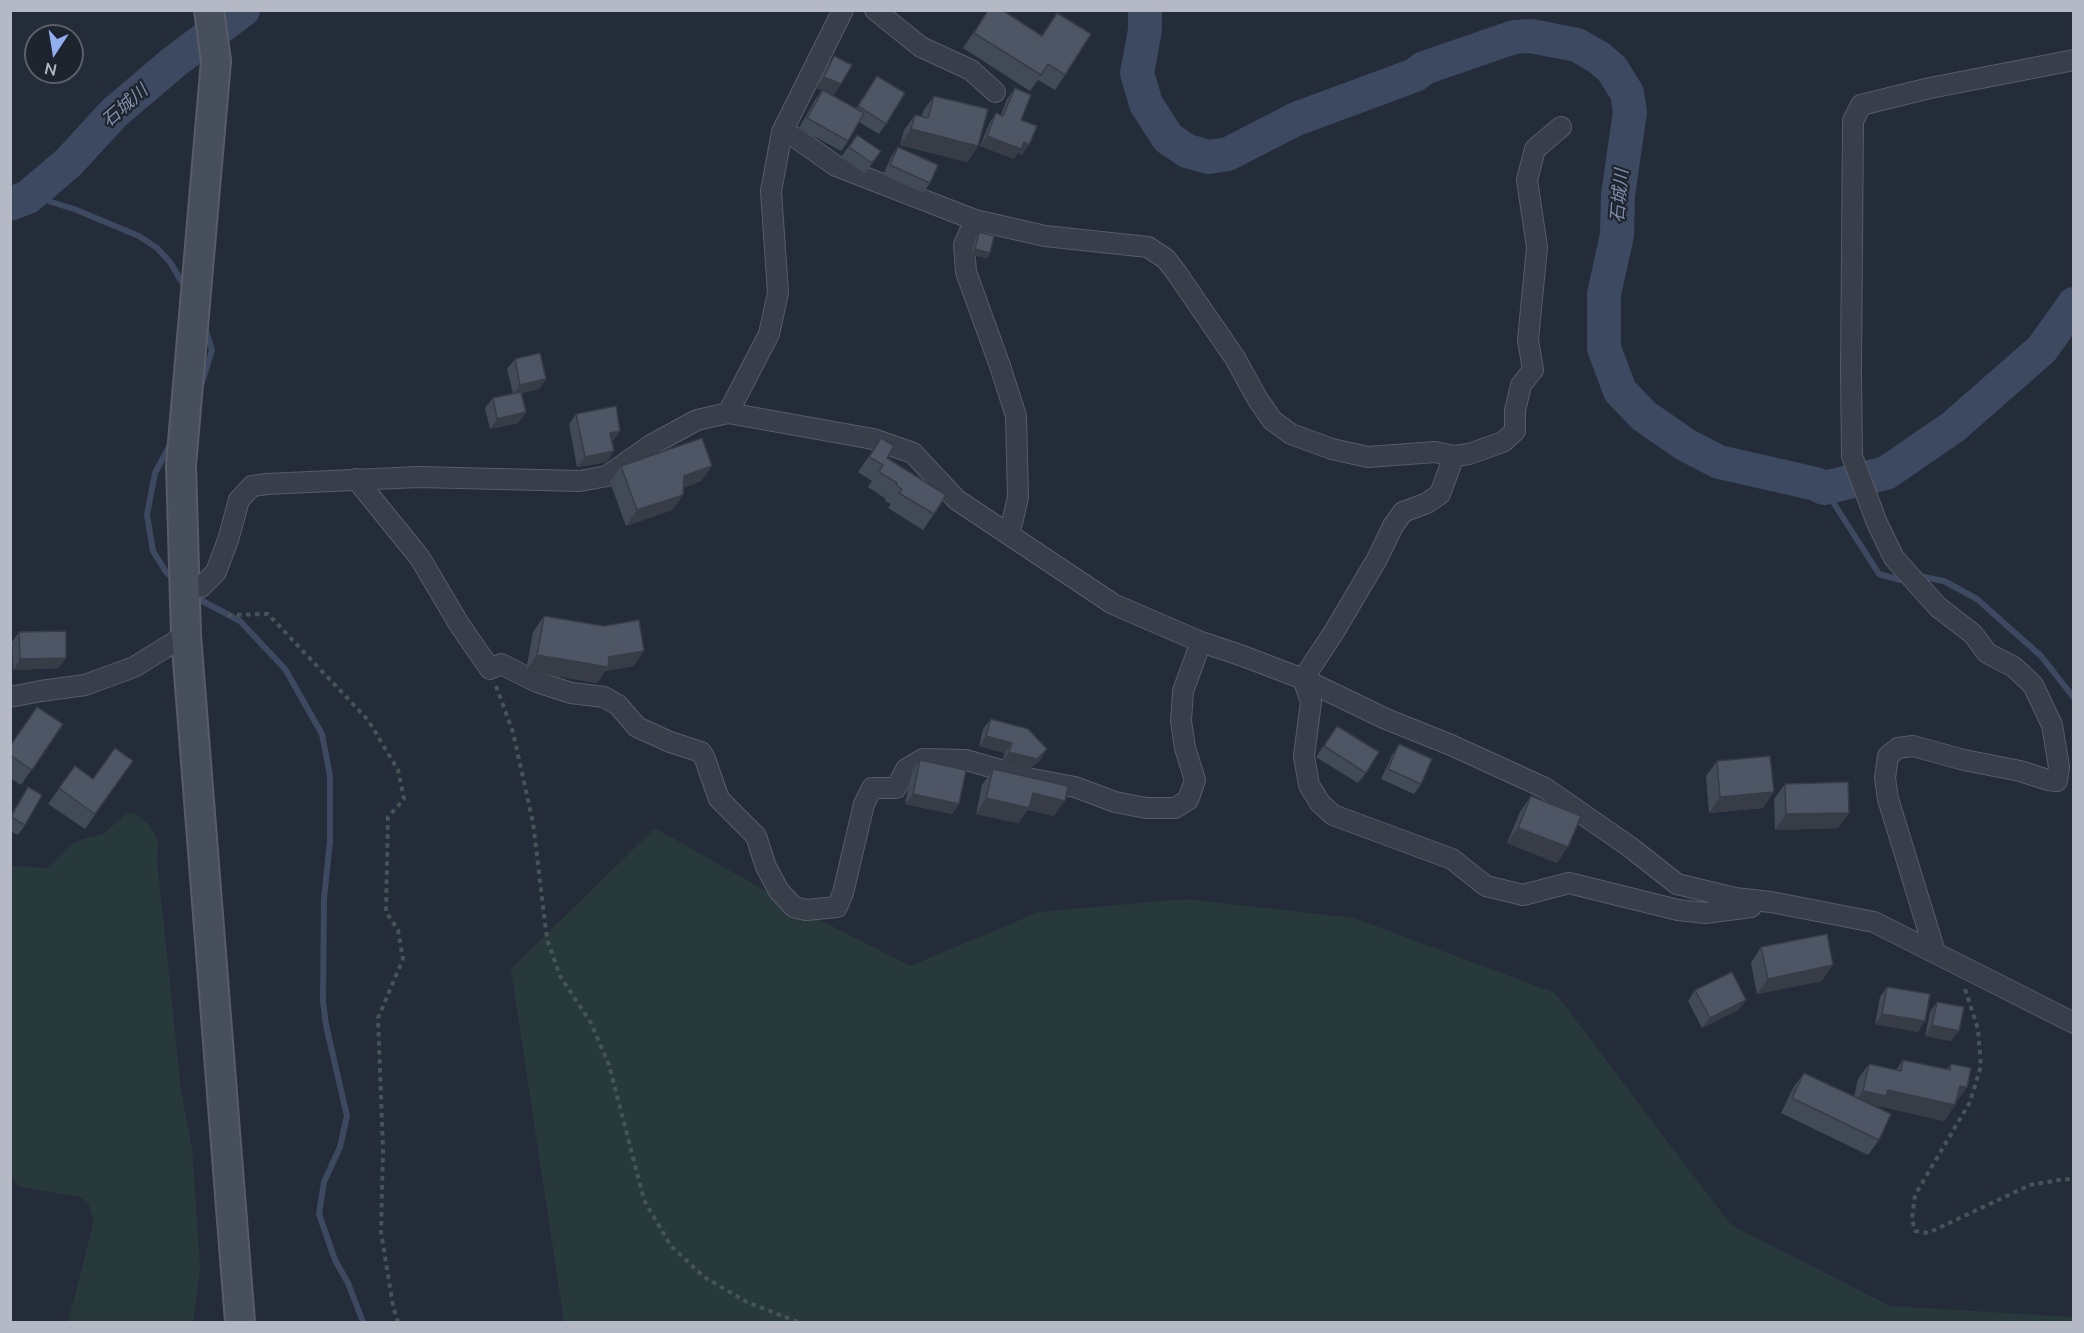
<!DOCTYPE html>
<meta charset="utf-8">
<style>
body{margin:0}
#map{position:relative;width:2084px;height:1333px;overflow:hidden;background:#252c39;font-family:Mulish,sans-serif}
canvas{display:block}
.frame{position:absolute;inset:0;border:12px solid #b4b9c5;pointer-events:none}
.north{position:absolute;left:24px;top:24px;width:60px;height:60px;box-sizing:border-box;background:#1e242e;border:2px solid #5a606a;border-radius:50%;rotate:192deg;font-size:16px;font-weight:700;line-height:24px;text-align:center;color:#b4b9c5}
.north::after{content:'';display:block;margin:auto;width:21px;height:27px;background:#91afed;clip-path:polygon(50% 0,100% 100%,50% 72%,0 100%)}
</style>
<div id="map">
<canvas width="2084" height="1333"></canvas>
<div class="frame"></div>
<div class="north">N</div>
</div>
<script>
const c = document.querySelector('canvas').getContext('2d');
c.lineJoin = 'round';
function fill(path, color) { c.fillStyle = color; c.fill(path, 'evenodd'); }
const shape = rows => new Path2D(rows.map(r => 'M' + r).join(''));
function strokePath(path, color, width, dash) { c.strokeStyle = color; c.lineWidth = width; c.lineCap = dash ? 'butt' : 'round'; c.setLineDash(dash || []); c.stroke(path); }
function drawText(font, color, halo, rows, align = 'center') {
  c.font = font + ' Mulish,"Noto Sans JP",sans-serif'; c.lineWidth = 4.5; c.setLineDash([]); c.textBaseline = 'middle'; c.strokeStyle = halo; c.fillStyle = color; for (const [text, x, y, turn = 0] of rows) {
    c.save(); c.translate(x, y); c.rotate((+turn || 0) * Math.PI / 180); c.textAlign = isNaN(turn) ? turn : align; if (halo) c.strokeText(text, 0, 0); c.fillText(text, 0, 0); c.restore();
  }
}
fill(shape([
 [127,813,136,814,149,825,158,841,157,860,181,1090,192,1149,200,1268,193,1322,68,1322,94,1221,88,1203,81,1197,21,1187,13,1180,10,1147,11,866,49,868,76,841,103,834],
 [655,828,794,907,910,966,1039,912,1185,899,1354,918,1555,993,1731,1225,1890,1306,2073,1317,2073,1322,564,1322,511,969]
]), '#28393b');
strokePath(shape([
 [35,191,51,202,74,209,139,236,157,248,170,262,186,289],
 [199,392,212,350,204,325],
 [171,443,155,473,147,515,153,551,166,572,176,581],
 [1824,488,1879,574,1900,580,1908,579],
 [1918,576,1944,581,1977,599,2041,656,2074,698],
 [193,596,240,621,285,669,322,734,330,776,330,841,324,899,323,1001,326,1025,347,1116,340,1147,324,1182,319,1214,335,1260,348,1283,363,1322]
]), '#3c4961', 6);
strokePath(shape([
 [1145,10,1145,30,1137,73,1146,104,1168,138,1187,151,1209,157,1228,154,1296,119,1415,75,1424,68,1514,37,1531,36,1577,45,1598,57,1612,69,1627,93,1630,112,1618,195,1617,235,1604,294,1604,348,1620,391,1644,416,1686,445,1719,462,1816,484,1824,488,1886,473,1953,427,2042,349,2074,304],
 [10,204,28,197,69,162,114,113,174,62,243,10]
]), '#3c4961', 34);
const street = shape([
 [875,10,921,47,971,70,995,92],
 [782,132,798,139,836,166,975,220,1045,236,1148,247,1166,259,1176,272,1235,358,1257,398,1272,420,1291,434,1332,449,1368,457,1435,452,1454,456,1469,454,1503,442,1515,431,1515,411,1521,385,1533,370,1528,340,1537,247,1527,180,1535,149,1561,127],
 [975,220,964,245,966,272,1000,366,1016,416,1018,497,1012,523,1008,534],
 [728,413,769,334,778,293,771,191,782,132,843,10],
 [356,479,420,558,459,624,490,669,501,664,537,682,571,693,604,697,618,705,637,727,670,742,701,752,705,759,719,799,756,836,766,867,779,891,794,907,806,910,837,907,843,893,864,804,872,788,896,788,906,769,923,759,966,760,1032,779,1075,787,1115,802,1146,808,1175,808,1188,800,1195,780,1185,748,1181,721,1183,691,1201,642],
 [185,585,201,587,216,572,228,540,239,500,252,486,267,484,418,477,580,481,607,476,651,445,697,420,728,413,873,439,913,453,957,500,1113,604,1201,642,1243,656,1303,679,1386,719,1451,745,1545,788,1630,847,1677,884,1735,898,1771,902,1874,922,2074,1023],
 [1303,679,1311,702,1304,756,1309,785,1320,803,1333,815,1452,859,1486,886,1523,895,1569,883,1678,910,1705,913,1751,907],
 [1303,679,1334,632,1377,559,1393,526,1403,512,1427,503,1440,494,1454,456],
 [10,697,41,691,85,685,134,667,186,635],
 [1935,952,1888,799,1885,778,1888,756,1898,748,1913,746,1964,760,2020,771,2048,780,2057,781,2059,767,2052,725,2033,685,2014,667,1987,653,1973,634,1938,607,1894,558,1877,523,1852,456,1851,372,1853,121,1861,105,1930,88,2074,60]
]);
const secondary = shape([
 [209,10,216,61,181,465,186,635,240,1322]
]);
strokePath(street, '#575c68', 22);
strokePath(secondary, '#575c68', 32);
strokePath(shape([
 [228,615,268,614,368,720,398,770,404,799,388,817,386,912,398,930,403,959,378,1018,383,1149,381,1232,393,1306,398,1322],
 [496,686,513,732,533,823,547,939,560,976,591,1023,609,1065,644,1200,671,1246,704,1277,747,1302,798,1322],
 [1965,989,1978,1029,1981,1066,1970,1102,1915,1195,1912,1219,1915,1231,1928,1233,2030,1185,2065,1179,2074,1180]
]), '#455457', 4, [4.5, 4.5]);
strokePath(street, '#383e4a', 20);
strokePath(secondary, '#474e5c', 28);
fill(shape([
 [988,10,1042,35,1057,13,1065,75,1055,90,1038,80,1030,91,963,48],
 [834,56,834,95,823,90,856,108,877,76,886,124,879,134,859,122,848,141,841,151,799,128,815,100,822,90,816,88,827,66],
 [1015,88,1021,120,1022,155,1018,153,1014,159,980,146,989,124,996,113,1001,115,1007,99],
 [934,96,978,146,967,162,900,145,904,130,915,115,922,116,923,111],
 [857,135,881,151,865,174,841,157],
 [898,147,930,183,923,193,883,175,891,157],
 [979,232,987,258,971,255,975,238],
 [515,359,546,379,539,389,522,393,526,412,518,423,490,429,485,408,493,398,513,393,507,369],
 [576,414,620,431,613,441,612,441,607,462,577,467,569,424],
 [881,438,887,458,934,514,923,530,888,508,891,504,885,501,886,499,868,487,872,481,858,472],
 [621,466,712,466,701,481,683,488,683,495,672,510,626,526,610,482],
 [544,616,634,666,605,671,597,683,526,671,533,632],
 [19,632,59,668,13,670,12,642],
 [991,719,1047,749,1040,760,1029,769,1002,762,1005,753,979,746,983,729],
 [63,724,21,785,10,778,10,745],
 [1337,726,1366,773,1358,783,1316,757],
 [1399,744,1421,784,1414,794,1381,779,1392,755],
 [920,760,959,804,952,814,905,804,912,771],
 [133,761,85,829,48,804,75,766,93,779],
 [1717,761,1763,808,1709,813,1706,776],
 [993,769,1054,816,1028,810,1018,823,976,814,982,785],
 [1785,784,1838,828,1775,830,1774,799],
 [28,787,25,825,18,835,10,831,10,816,21,798],
 [1531,796,1557,863,1507,843,1520,812],
 [1761,947,1822,981,1757,994,1751,963],
 [1887,987,1918,1032,1875,1024,1880,997],
 [1695,990,1746,1000,1738,1010,1702,1028,1688,1001],
 [1937,1002,1951,1041,1925,1036,1930,1012],
 [1903,1060,1947,1069,1951,1064,1956,1103,1944,1121,1879,1106,1878,1108,1879,1140,1868,1155,1781,1113,1793,1088,1804,1073,1854,1097,1858,1079,1869,1064,1896,1070]
]), '#434a57');
fill(shape([
 [824,77,841,84,834,95,816,88],
 [911,129,978,146,967,162,900,145],
 [987,136,1024,142,1029,145,1022,155,1018,153,1014,159,980,146],
 [975,249,990,253,987,258,971,255],
 [546,379,539,389,513,395,520,385],
 [526,412,518,423,490,429,497,419],
 [620,431,613,441,603,443,610,433],
 [614,451,607,462,577,467,585,457],
 [712,466,701,481,673,492,684,476],
 [683,495,672,510,626,526,637,510],
 [644,651,634,666,605,671,597,683,526,671,537,655,609,657],
 [66,658,59,668,13,670,20,659],
 [986,736,1012,743,1005,753,979,746],
 [1047,749,1040,760,1029,769,1002,762,1009,752],
 [1774,792,1763,808,1709,813,1720,797],
 [1033,793,1065,801,1054,816,1028,810,1018,823,976,814,986,798],
 [913,794,959,804,952,814,905,804],
 [1849,813,1838,828,1775,830,1786,814],
 [1518,828,1568,847,1557,863,1507,843],
 [1833,965,1822,981,1757,994,1768,979],
 [1746,1000,1738,1010,1702,1028,1710,1018],
 [1882,1014,1925,1021,1918,1032,1875,1024],
 [1932,1025,1959,1031,1951,1041,1925,1036],
 [1960,1086,1967,1087,1956,1103],
 [1888,1090,1955,1105,1944,1121,1879,1106,1875,1111,1852,1106,1863,1091]
]), '#373c47');
const building = shape([
 [988,10,1002,10,1042,36,1057,13,1091,34,1065,75,1048,64,1041,75,974,33,988,10],
 [834,56,852,65,841,84,824,77,834,56],
 [877,76,905,93,886,124,858,106,877,76],
 [1015,88,1031,95,1021,120,1037,126,1029,145,1024,142,1021,149,987,136,996,113,1003,116,1015,88],
 [823,90,864,113,848,141,807,118,823,90],
 [934,96,988,109,978,146,911,129,915,115,928,118,934,96],
 [857,135,881,151,872,163,849,147,857,135],
 [898,147,938,165,930,183,890,165,898,147],
 [979,232,994,236,990,253,975,249,979,232],
 [540,353,546,379,520,385,515,359,540,353],
 [521,392,526,412,497,419,493,398,521,392],
 [616,406,620,431,610,433,614,451,585,457,576,414,616,406],
 [702,438,712,466,684,476,683,495,637,510,621,466,702,438],
 [881,438,894,446,887,458,946,495,934,514,899,493,902,489,896,485,897,483,879,472,883,465,869,457,881,438],
 [544,616,604,626,639,620,644,651,609,657,608,667,537,655,544,616],
 [66,631,66,658,20,659,19,632,66,631],
 [37,707,63,724,32,770,10,755,10,746,37,707],
 [991,719,1028,729,1047,749,1037,759,1009,752,1012,743,986,736,991,719],
 [1337,726,1379,752,1366,773,1324,746,1337,726],
 [1399,744,1432,759,1421,784,1388,769,1399,744],
 [115,748,133,761,95,814,59,788,75,766,93,779,115,748],
 [1770,756,1774,792,1720,797,1717,761,1770,756],
 [920,760,966,770,959,804,913,794,920,760],
 [993,769,1068,786,1065,801,1033,793,1029,808,986,798,993,769],
 [1848,782,1849,813,1786,814,1785,784,1848,782],
 [28,787,42,795,25,825,11,817,28,787],
 [1531,796,1581,816,1568,847,1518,828,1531,796],
 [1827,934,1833,965,1768,979,1761,947,1827,934],
 [1732,972,1746,1000,1710,1018,1695,990,1732,972],
 [1887,987,1930,994,1925,1021,1882,1014,1887,987],
 [1937,1002,1964,1007,1959,1031,1932,1025,1937,1002],
 [1903,1060,1950,1070,1951,1064,1971,1068,1967,1087,1960,1086,1955,1105,1888,1090,1886,1096,1863,1091,1869,1064,1901,1071,1903,1060],
 [1804,1073,1891,1114,1879,1140,1792,1098,1804,1073]
]);
fill(building, '#4e5665');
strokePath(building, '#373c47', 1.5);
drawText('italic 18px', '#7e8eaa', '#1e242e', [
 ["石城川",125,106,-41],
 ["石城川",1620,196,-85]
]);
</script>
